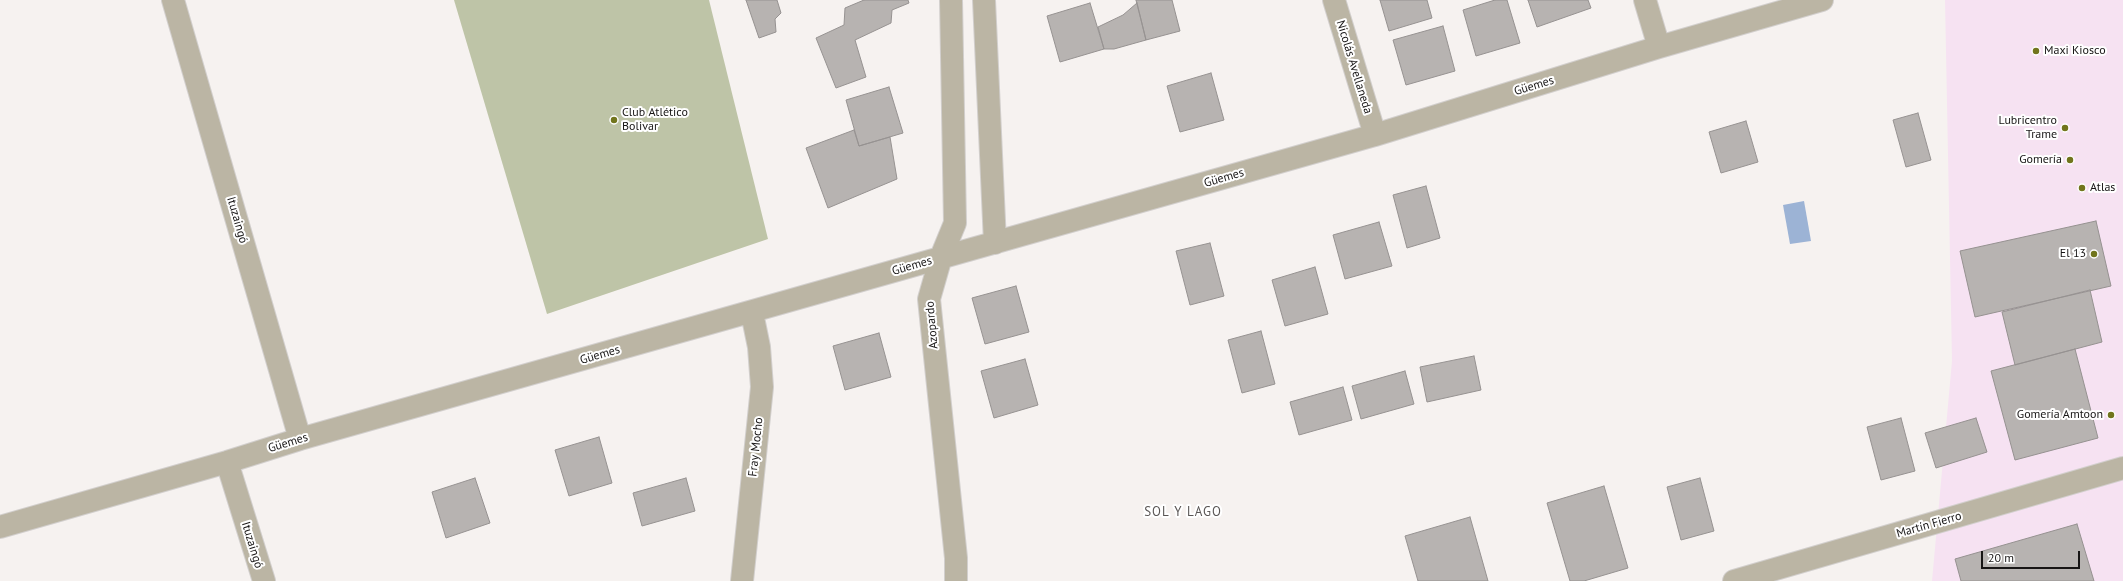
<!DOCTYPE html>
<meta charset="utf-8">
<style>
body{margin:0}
#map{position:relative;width:2123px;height:581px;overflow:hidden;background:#f6f2f0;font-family:"PT Sans",sans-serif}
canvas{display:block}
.scale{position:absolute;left:1981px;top:551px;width:99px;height:18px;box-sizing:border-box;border:2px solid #171515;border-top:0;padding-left:5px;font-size:12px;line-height:14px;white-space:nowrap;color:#171515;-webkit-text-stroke:3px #fff;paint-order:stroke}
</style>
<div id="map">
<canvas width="2123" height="581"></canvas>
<div class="scale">20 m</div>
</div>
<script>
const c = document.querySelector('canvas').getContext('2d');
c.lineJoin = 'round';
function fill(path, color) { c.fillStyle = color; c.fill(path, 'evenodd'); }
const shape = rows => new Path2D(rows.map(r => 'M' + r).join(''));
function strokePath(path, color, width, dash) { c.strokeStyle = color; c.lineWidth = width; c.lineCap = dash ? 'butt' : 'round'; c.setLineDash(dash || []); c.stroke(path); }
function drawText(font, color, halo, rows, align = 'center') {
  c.font = font + ' "PT Sans",sans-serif'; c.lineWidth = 4; c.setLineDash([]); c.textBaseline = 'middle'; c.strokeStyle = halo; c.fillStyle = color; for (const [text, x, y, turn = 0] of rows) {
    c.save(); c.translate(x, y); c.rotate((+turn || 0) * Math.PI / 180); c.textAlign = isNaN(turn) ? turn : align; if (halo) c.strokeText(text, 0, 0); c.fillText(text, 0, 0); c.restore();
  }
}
fill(shape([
 [1945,0,2123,0,2123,581,1932,581,1952,361]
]), '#f6e2f2');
fill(shape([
 [454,0,709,0,768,239,547,314]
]), '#bec4a7');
fill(shape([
 [1804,201,1811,241,1790,244,1783,205]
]), '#9cb3d5');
const building = shape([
 [746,0,777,0,781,13,775,19,776,32,759,38,746,0],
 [864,0,908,0,909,3,892,10,891,23,855,40,866,77,836,88,816,38,844,25,845,8,864,0],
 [1136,0,1172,0,1180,31,1146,40,1136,0],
 [1380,0,1427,0,1432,18,1389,31,1380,0],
 [1495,0,1507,0,1520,43,1476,56,1463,10,1495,0],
 [1528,0,1588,0,1591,8,1537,27,1528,0],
 [1090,3,1104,49,1060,62,1047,16,1090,3],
 [1137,3,1146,40,1114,49,1104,49,1098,27,1123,15,1137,3],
 [1443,26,1455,71,1406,85,1393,40,1443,26],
 [1211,73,1224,120,1180,132,1167,86,1211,73],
 [889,87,903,133,859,146,846,100,889,87],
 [1918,113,1931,160,1906,167,1893,120,1918,113],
 [1746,121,1758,162,1721,173,1709,132,1746,121],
 [854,130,859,146,890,137,897,179,828,208,806,148,854,130],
 [1426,186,1440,238,1407,248,1393,195,1426,186],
 [2096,221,2111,286,1975,317,1960,251,2096,221],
 [1379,222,1392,266,1345,279,1333,235,1379,222],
 [1210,243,1224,296,1190,305,1176,251,1210,243],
 [1315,267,1328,314,1285,326,1272,280,1315,267],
 [1016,286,1029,332,985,344,972,298,1016,286],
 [2090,290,2102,342,2015,365,2002,312,2090,290],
 [1261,331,1275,384,1242,393,1228,340,1261,331],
 [879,333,891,377,845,390,833,346,879,333],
 [2075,349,2098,438,2015,460,1991,371,2075,349],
 [1474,356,1481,390,1427,402,1420,367,1474,356],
 [1025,359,1038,405,994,418,981,371,1025,359],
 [1405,371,1414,404,1361,419,1352,386,1405,371],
 [1343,387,1352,420,1299,435,1290,402,1343,387],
 [1901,418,1915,471,1881,480,1867,427,1901,418],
 [1976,418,1987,452,1936,468,1925,433,1976,418],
 [599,437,612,483,569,496,555,450,599,437],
 [475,478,490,523,446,538,432,492,475,478],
 [686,478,695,511,642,526,633,493,686,478],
 [1700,478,1714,531,1681,540,1667,487,1700,478],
 [1604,486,1628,568,1584,581,1570,581,1547,503,1604,486],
 [1470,517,1488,581,1418,581,1405,536,1470,517],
 [2077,524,2094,581,1961,581,1955,559,2077,524]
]);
fill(building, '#b7b3b1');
strokePath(building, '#969291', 1);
const street = shape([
 [173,0,300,439],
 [951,0,955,223,941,257,929,299,956,558,956,581],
 [984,0,995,243],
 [1334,0,1375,135],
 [1645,0,1659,47],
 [227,462,264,581],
 [0,527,227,462,300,439,1375,135,1659,47,1822,0],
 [742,581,762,387,759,347,752,313],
 [1734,581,2123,468]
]);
strokePath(street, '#d2cfcd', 24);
strokePath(street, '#bbb5a4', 22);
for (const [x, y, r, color] of [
 [2036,51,4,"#71751c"],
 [614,120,4,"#71751c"],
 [2065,128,4,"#71751c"],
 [2070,160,4,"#71751c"],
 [2082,188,4,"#71751c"],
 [2094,254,4,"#71751c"],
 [2111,415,4,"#71751c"]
]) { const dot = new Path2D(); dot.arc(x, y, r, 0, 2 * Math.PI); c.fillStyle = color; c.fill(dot); strokePath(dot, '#fff', 1.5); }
drawText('12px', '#171515', '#fff', [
 ["Maxi Kiosco",2044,51,"left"],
 ["Club Atlético",622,113,"left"],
 ["Bolivar",622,127,"left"],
 ["Lubricentro",2057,121],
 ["Trame",2057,135],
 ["Gomería",2062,160],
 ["Atlas",2090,188,"left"],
 ["El 13",2086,254],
 ["Gomería Amtoon",2103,415]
], 'right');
drawText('12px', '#171515', '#fff', [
 ["Nicolás Avellaneda",1354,67,73],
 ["Güemes",1534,86,-17],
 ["Güemes",1224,178,-16],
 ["Ituzaingó",237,220,74],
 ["Güemes",912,266,-16],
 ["Azopardo",932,325,-95],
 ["Güemes",600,355,-16],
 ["Güemes",288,443,-17],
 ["Fray Mocho",756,447,-84],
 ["Martín Fierro",1929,525,-16],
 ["Ituzaingó",252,545,73]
]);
c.letterSpacing = '1px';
drawText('13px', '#595554', '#fff', [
 ["SOL Y LAGO",1183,512]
]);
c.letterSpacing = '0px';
</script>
